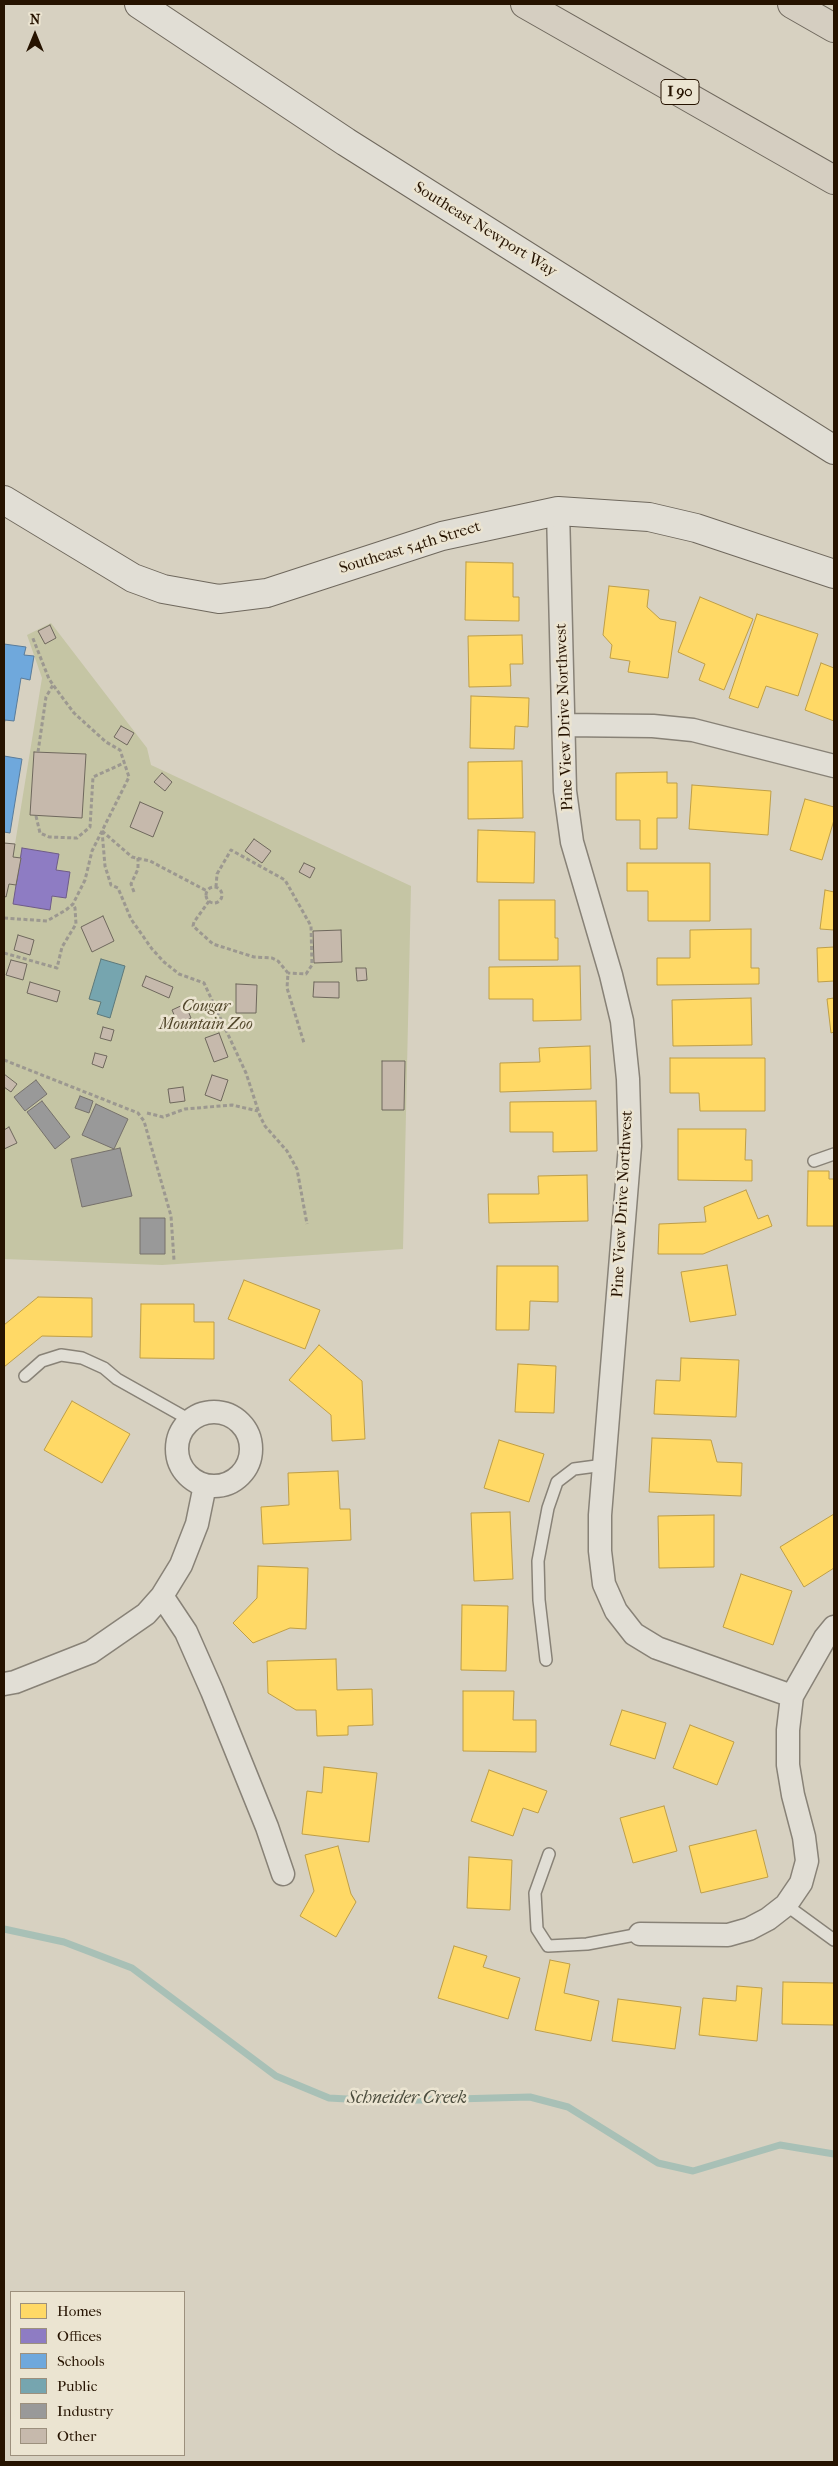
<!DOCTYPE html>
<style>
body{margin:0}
#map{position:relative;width:838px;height:2466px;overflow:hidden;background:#d7d1c1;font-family:"IM FELL French Canon",serif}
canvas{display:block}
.frame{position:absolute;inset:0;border:5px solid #261300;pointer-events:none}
.legend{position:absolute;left:10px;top:2291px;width:175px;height:165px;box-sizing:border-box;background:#ebe4d1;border:1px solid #9c907d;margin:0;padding:6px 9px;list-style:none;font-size:15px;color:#261300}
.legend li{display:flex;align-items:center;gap:10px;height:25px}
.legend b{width:25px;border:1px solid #9c907d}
.north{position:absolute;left:10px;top:10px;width:50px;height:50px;-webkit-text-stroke:4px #ebe4d1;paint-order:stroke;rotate:0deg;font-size:14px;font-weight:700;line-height:20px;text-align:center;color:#261300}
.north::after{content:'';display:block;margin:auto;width:18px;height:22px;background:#261300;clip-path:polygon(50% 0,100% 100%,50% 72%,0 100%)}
</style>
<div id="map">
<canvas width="838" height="2466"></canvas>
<div class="frame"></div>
<ul class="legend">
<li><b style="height:14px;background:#ffd966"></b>Homes</li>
<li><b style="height:14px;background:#8e7cc3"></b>Offices</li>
<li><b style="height:14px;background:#6fa8dc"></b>Schools</li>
<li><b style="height:14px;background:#76a5af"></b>Public</li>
<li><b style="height:14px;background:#999"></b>Industry</li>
<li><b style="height:14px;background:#c6b9ac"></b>Other</li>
</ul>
<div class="north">N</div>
</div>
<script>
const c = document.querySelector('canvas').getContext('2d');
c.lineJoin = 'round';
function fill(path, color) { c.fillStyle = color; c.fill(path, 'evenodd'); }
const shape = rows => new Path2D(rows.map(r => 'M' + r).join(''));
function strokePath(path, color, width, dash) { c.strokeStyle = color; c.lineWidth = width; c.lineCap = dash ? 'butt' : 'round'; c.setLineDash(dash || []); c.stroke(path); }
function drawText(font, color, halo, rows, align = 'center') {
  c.font = font + ' "IM FELL French Canon",serif'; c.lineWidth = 5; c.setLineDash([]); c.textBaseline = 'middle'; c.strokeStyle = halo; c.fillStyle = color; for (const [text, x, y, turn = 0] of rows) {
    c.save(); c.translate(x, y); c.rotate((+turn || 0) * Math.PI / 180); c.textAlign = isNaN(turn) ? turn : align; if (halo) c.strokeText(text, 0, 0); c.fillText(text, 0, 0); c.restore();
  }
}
fill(shape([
 [51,623,147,748,151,765,411,886,403,1249,162,1265,4,1259,4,843,15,844,42,678,27,635]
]), '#c5c5a4');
const homes = shape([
 [466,562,513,563,513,597,519,597,519,621,465,620,466,562],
 [609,586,649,590,647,607,660,619,676,622,668,678,628,672,630,661,610,658,612,645,603,635,609,586],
 [700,597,753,619,724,690,699,680,705,664,678,652,700,597],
 [757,614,818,634,798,696,766,686,758,708,729,698,757,614],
 [522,635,523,664,510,664,511,686,469,687,468,636,522,635],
 [821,663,834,668,834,721,805,710,821,663],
 [471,696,529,698,528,727,515,726,514,749,470,748,471,696],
 [522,761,523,818,468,819,468,762,522,761],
 [667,772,667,783,677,783,677,818,657,818,657,849,640,849,640,820,616,820,616,773,667,772],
 [692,785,771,791,768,835,689,829,692,785],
 [805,799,834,807,834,820,822,860,790,850,805,799],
 [478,830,535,832,534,883,477,882,478,830],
 [627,863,710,863,710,921,648,921,648,891,627,891,627,863],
 [825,890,834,892,834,930,820,929,825,890],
 [499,900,555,900,555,938,558,938,558,960,499,960,499,900],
 [751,929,751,968,759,968,759,984,657,985,657,958,690,958,690,930,751,929],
 [834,947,834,981,818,982,817,948,834,947],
 [580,966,581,1020,533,1021,533,999,489,999,489,967,580,966],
 [751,998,752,1045,673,1046,672,1000,751,998],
 [834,998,834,1032,831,1033,827,999,834,998],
 [590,1046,591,1089,500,1092,500,1063,540,1062,539,1048,590,1046],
 [670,1058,765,1058,765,1111,700,1111,699,1093,670,1093,670,1058],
 [596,1101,597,1151,553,1152,553,1132,510,1132,510,1102,596,1101],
 [678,1129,746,1129,745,1160,752,1160,752,1181,678,1180,678,1129],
 [808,1171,829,1171,829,1179,834,1179,834,1226,807,1226,808,1171],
 [587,1175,588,1221,489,1223,488,1194,539,1194,538,1176,587,1175],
 [746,1190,758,1219,768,1215,772,1226,703,1254,658,1254,659,1224,706,1222,704,1207,746,1190],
 [727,1265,736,1315,690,1322,681,1272,727,1265],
 [497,1266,558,1266,558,1302,530,1301,529,1330,496,1330,497,1266],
 [244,1280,320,1310,305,1349,228,1319,244,1280],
 [38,1297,92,1298,92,1337,42,1336,4,1367,4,1325,38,1297],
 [141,1304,194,1304,194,1322,214,1322,214,1359,140,1358,141,1304],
 [319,1345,362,1381,365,1439,332,1441,331,1415,289,1380,319,1345],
 [681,1358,739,1360,736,1417,654,1414,656,1380,680,1381,681,1358],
 [518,1364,556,1366,554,1413,515,1412,518,1364],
 [72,1401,130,1434,102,1483,44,1450,72,1401],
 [652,1438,711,1440,717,1462,742,1463,741,1496,649,1492,652,1438],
 [499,1440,544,1454,529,1502,484,1488,499,1440],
 [338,1471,340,1509,350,1509,351,1540,263,1544,261,1507,289,1505,288,1473,338,1471],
 [510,1512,513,1579,474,1581,471,1513,510,1512],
 [834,1514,834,1568,804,1587,780,1547,834,1514],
 [714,1515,714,1567,659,1568,658,1516,714,1515],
 [258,1566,308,1568,306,1629,290,1628,253,1643,233,1623,257,1598,258,1566],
 [741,1574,792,1591,773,1645,723,1627,741,1574],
 [462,1605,508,1606,506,1671,461,1670,462,1605],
 [336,1659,337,1690,372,1689,373,1725,348,1726,348,1735,317,1736,316,1710,296,1710,268,1693,267,1661,336,1659],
 [463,1691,514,1691,513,1720,536,1720,536,1752,463,1751,463,1691],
 [622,1710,666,1723,655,1759,610,1745,622,1710],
 [690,1725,734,1742,717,1785,673,1768,690,1725],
 [324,1767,377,1773,369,1842,302,1834,307,1791,322,1793,324,1767],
 [489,1770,547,1791,538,1813,523,1808,513,1836,471,1821,489,1770],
 [664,1806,677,1851,633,1863,620,1818,664,1806],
 [756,1830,768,1877,701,1893,689,1846,756,1830],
 [338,1846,351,1894,356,1902,336,1937,300,1916,314,1891,305,1855,338,1846],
 [469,1857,512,1860,510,1910,467,1908,469,1857],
 [454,1946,487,1956,483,1967,520,1978,508,2019,438,1998,454,1946],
 [550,1960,570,1964,564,1993,599,2001,591,2041,535,2030,550,1960],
 [783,1982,834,1983,834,2025,782,2024,783,1982],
 [737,1986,762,1988,757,2041,699,2035,703,1998,736,2001,737,1986],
 [618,1999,681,2007,675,2049,612,2041,618,1999]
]);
fill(homes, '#ffd966');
strokePath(homes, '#be9e47', 1);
const offices = shape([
 [22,848,59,854,56,870,70,872,66,898,52,896,50,910,13,904,22,848]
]);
fill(offices, '#8e7cc3');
strokePath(offices, '#6f5c88', 1);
const schools = shape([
 [4,644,26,647,24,655,34,656,30,680,21,678,14,721,5,720,4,725,4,644],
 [4,756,22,759,10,833,4,832,4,756]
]);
fill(schools, '#6fa8dc');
strokePath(schools, '#597b9a', 1);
const public = shape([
 [101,959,125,966,110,1018,97,1014,101,1002,89,999,101,959]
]);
fill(public, '#76a5af');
strokePath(public, '#5e797a', 1);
const industry = shape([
 [36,1080,47,1094,25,1111,14,1097,36,1080],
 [80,1096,93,1101,89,1113,75,1108,80,1096],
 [42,1101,70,1137,55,1149,27,1112,42,1101],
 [96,1104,128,1119,114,1149,82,1135,96,1104],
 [120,1148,132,1196,82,1207,71,1159,120,1148],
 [140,1218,165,1218,165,1254,140,1254,140,1218]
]);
fill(industry, '#999');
strokePath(industry, '#76716b', 1);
strokePath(shape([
 [4,1929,64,1942,132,1968,276,2076,329,2098,382,2101,530,2097,568,2107,658,2163,693,2171,780,2145,834,2154]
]), '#a8c0b6', 7);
const building = shape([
 [50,625,56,638,45,644,38,631,50,625],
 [121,726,134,733,127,745,114,737,121,726],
 [34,752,86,754,82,818,30,815,34,752],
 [162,773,172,782,165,791,154,782,162,773],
 [140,802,163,812,153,837,130,827,140,802],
 [254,839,271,851,262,863,245,851,254,839],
 [4,843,15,844,13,857,21,858,16,885,9,884,6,897,4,896,4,843],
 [304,863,315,868,310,878,299,872,304,863],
 [103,916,114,941,92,952,81,927,103,916],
 [341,930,342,962,314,963,313,931,341,930],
 [18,935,34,940,30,955,14,950,18,935],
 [11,960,27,964,23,980,6,975,11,960],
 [356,968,366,968,367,980,357,981,356,968],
 [146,976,173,987,169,998,142,986,146,976],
 [30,982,60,991,57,1002,27,993,30,982],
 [314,982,339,982,339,998,313,997,314,982],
 [236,984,257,985,256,1013,236,1013,236,984],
 [185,1004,191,1018,178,1024,172,1010,185,1004],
 [103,1027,114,1030,111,1041,100,1038,103,1027],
 [219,1033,228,1057,214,1062,205,1038,219,1033],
 [95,1053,107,1056,103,1068,92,1064,95,1053],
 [382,1061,405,1061,404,1110,382,1110,382,1061],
 [4,1074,17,1084,11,1092,4,1087,4,1074],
 [212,1075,228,1080,221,1101,205,1095,212,1075],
 [183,1087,185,1101,170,1103,168,1089,183,1087],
 [9,1127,17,1143,4,1149,4,1130,9,1127]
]);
fill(building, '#c6b9ac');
strokePath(building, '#6f685d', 1);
const lane = shape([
 [814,1161,834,1154],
 [25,1376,42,1361,61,1355,82,1358,104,1368,117,1379,190,1420],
 [546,1660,539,1600,538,1561,548,1508,557,1482,574,1469,604,1465],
 [549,1854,535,1893,537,1929,548,1946,587,1944,640,1934],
 [786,1905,834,1940]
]);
const street = shape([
 [558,511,565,791,572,842,611,975,622,1021,628,1079,630,1146,600,1515,600,1551,604,1584,616,1611,634,1634,657,1648,792,1696],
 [564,725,653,726,693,730,834,766],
 '177 1449a37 37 0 1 1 74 0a37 37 0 1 1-74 0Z',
 [162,1596,186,1632,212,1691,267,1827,283,1874],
 [4,1684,15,1682,91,1652,146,1614,162,1596,181,1565,197,1524,205,1485],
 [640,1934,728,1935,749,1929,768,1919,786,1905,801,1883,807,1861,804,1837,793,1795,788,1765,788,1730,792,1696,825,1638,834,1627]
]);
const secondary = shape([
 [139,4,346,142,834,450],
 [4,500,133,578,163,589,219,599,267,593,442,536,558,511,649,517,696,528,834,574]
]);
const highway = shape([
 [525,4,834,180],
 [792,4,834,28]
]);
strokePath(lane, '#888277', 14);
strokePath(street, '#888277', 25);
strokePath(secondary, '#6f685d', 30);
strokePath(highway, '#6f685d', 30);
strokePath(shape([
 [38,752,46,697,53,685],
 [36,816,40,833,49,837,77,838,90,827,93,777,124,763],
 [102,831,105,866,111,885,118,888,131,919,152,949,164,962,179,974,204,983,246,1073,260,1116,265,1126,287,1151,297,1169,307,1224],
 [102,831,132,857,150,861,207,891],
 '206 895a8 8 0 1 1 16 0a8 8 0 1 1-16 0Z',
 [216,887,217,874,231,850,285,880,311,926,312,965,306,974,288,973],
 [134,892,131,884,138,869,138,858],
 [209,901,194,922,193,926,213,944,254,957,272,958,278,961,288,973,287,988,304,1043],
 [4,918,47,921,66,910,73,904,85,880,92,851,129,777,120,750,106,742,74,713,56,689,49,679,32,636],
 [4,953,57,968,62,947,76,924,75,908,73,904],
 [4,1060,138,1113,144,1121,171,1216,174,1260],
 [147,1113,163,1117,185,1109,232,1105,258,1111]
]), '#9c9890', 3, [4, 2.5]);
strokePath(lane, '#e1ded5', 11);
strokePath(street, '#e1ded5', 22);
strokePath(secondary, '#e1ded5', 28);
strokePath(highway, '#d5cec1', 28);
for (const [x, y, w] of [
 [680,92,38]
]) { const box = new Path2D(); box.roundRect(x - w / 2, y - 12.5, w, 25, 4); c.fillStyle = '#ebe4d1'; c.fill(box); strokePath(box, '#261300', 1); }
drawText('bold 15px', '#261300', null, [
 ["I 90",680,92]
]);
drawText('16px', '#261300', '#ebe4d1', [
 ["Southeast Newport Way",485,230,32],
 ["Southeast 54th Street",410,548,-17],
 ["Pine View Drive Northwest",565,717,-92],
 ["Pine View Drive Northwest",623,1204,-87]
]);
drawText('italic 16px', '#51462a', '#ebe4d1', [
 ["Cougar",206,1007],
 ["Mountain Zoo",206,1025]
]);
drawText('italic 18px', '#4c4d3e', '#ebe4d1', [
 ["Schneider Creek",407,2099]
]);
</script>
